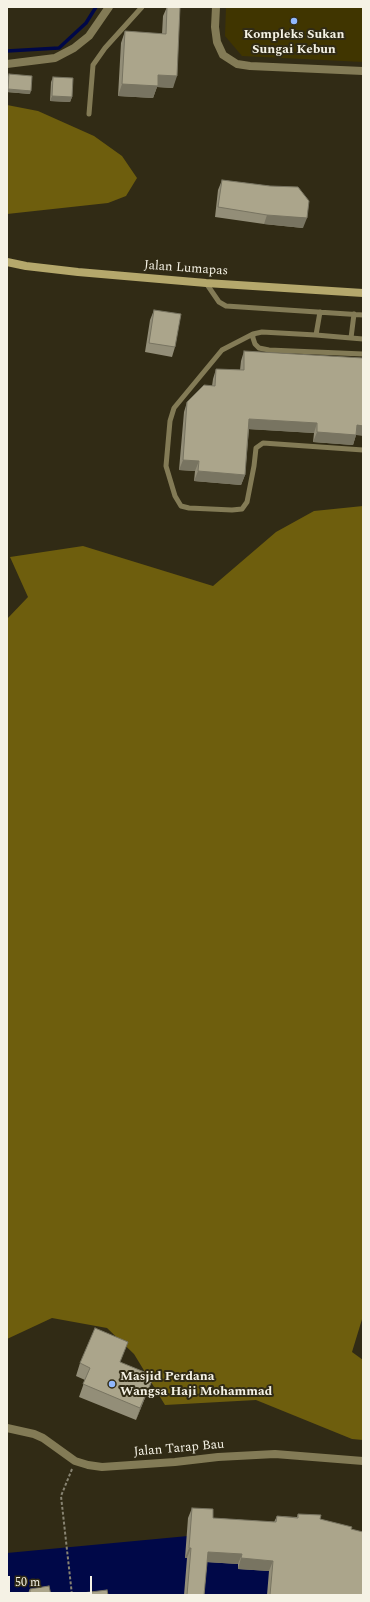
<!DOCTYPE html>
<style>
body{margin:0}
#map{position:relative;width:370px;height:1602px;overflow:hidden;background:#312b15;font-family:Spectral,serif}
canvas{display:block}
.frame{position:absolute;inset:0;border:8px solid #f5f2e5;pointer-events:none}
.scale{position:absolute;left:8px;top:1576px;width:84px;height:18px;box-sizing:border-box;border:2px solid #f5f2e5;border-top:0;padding-left:5px;font-size:12px;line-height:14px;white-space:nowrap;color:#f5f2e5;-webkit-text-stroke:3px #312b15;paint-order:stroke}
</style>
<div id="map">
<canvas width="370" height="1602"></canvas>
<div class="frame"></div>
<div class="scale">50 m</div>
</div>
<script>
const c = document.querySelector('canvas').getContext('2d');
c.lineJoin = 'round';
function fill(path, color) { c.fillStyle = color; c.fill(path, 'evenodd'); }
const shape = rows => new Path2D(rows.map(r => 'M' + r).join(''));
function strokePath(path, color, width, dash) { c.strokeStyle = color; c.lineWidth = width; c.lineCap = dash ? 'butt' : 'round'; c.setLineDash(dash || []); c.stroke(path); }
function drawText(font, color, halo, rows, align = 'center') {
  c.font = font + ' Spectral,serif'; c.lineWidth = 4; c.setLineDash([]); c.textBaseline = 'middle'; c.strokeStyle = halo; c.fillStyle = color; for (const [text, x, y, turn = 0] of rows) {
    c.save(); c.translate(x, y); c.rotate((+turn || 0) * Math.PI / 180); c.textAlign = isNaN(turn) ? turn : align; if (halo) c.strokeText(text, 0, 0); c.fillText(text, 0, 0); c.restore();
  }
}
fill(shape([
 [226,7,363,7,363,62,242,56,225,36]
]), '#403500');
fill(shape([
 [7,105,38,111,94,136,122,156,137,178,126,196,108,203,7,214],
 [363,506,363,1316,352,1352,363,1360,363,1440,352,1439,256,1400,165,1405,134,1354,107,1328,52,1318,7,1339,7,619,28,597,10,557,83,546,213,586,276,532,314,511]
]), '#6e5e0d');
fill(shape([
 [188,1536,328,1595,7,1595,7,1553]
]), '#000848');
strokePath(shape([
 [7,51,59,48,86,23,96,7]
]), '#000848', 3.5);
strokePath(shape([
 [72,1469,61,1496,72,1595]
]), '#888472', 2, [3, 2]);
strokePath(shape([
 [89,114,93,65,105,48,142,7],
 [206,283,219,302,226,306,363,315],
 [320,312,316,335,262,332,253,334,222,350,174,408,170,421,166,466,175,496,181,506,189,508,232,510,242,509,247,502,254,466,256,448,263,443,363,450],
 [354,314,351,338,363,339],
 [253,334,253,338,255,344,259,348,269,350,363,354],
 [316,335,351,338]
]), '#837b56', 5);
strokePath(shape([
 [216,7,215,27,217,42,223,55,237,64,250,66,363,71],
 [7,64,55,58,74,48,89,36,109,7],
 [7,1428,34,1434,43,1438,75,1461,88,1465,102,1467,175,1462,218,1457,275,1454,363,1461]
]), '#837b56', 8);
strokePath(shape([
 [7,262,26,266,78,272,206,283,363,293]
]), '#b5a86c', 8);
fill(shape([
 [167,7,180,7,173,88,157,87,153,98,118,96,121,43,125,31,162,34,163,16],
 [9,74,30,94,7,92,8,77],
 [53,77,72,97,70,102,50,101,51,82],
 [222,180,270,186,303,228,264,224,215,217,218,190],
 [363,229,363,252,362,252],
 [154,310,175,347,172,357,145,352,150,320],
 [244,351,356,435,353,445,313,442,314,433,249,429,245,475,241,485,194,481,195,471,179,470,184,412,187,402,212,386,213,379,216,369,240,370,241,361],
 [120,1362,149,1388,136,1420,79,1397,85,1380,76,1376,80,1363],
 [192,1508,213,1518,274,1522,277,1516,297,1517,298,1514,320,1519,351,1529,363,1595,267,1595,269,1571,238,1569,238,1564,207,1562,204,1595,184,1595,187,1558,185,1558,188,1518],
 [30,1589,51,1595,27,1595]
]), '#938e78');
fill(shape([
 [158,75,177,76,173,88,157,87,153,98,118,96,122,84],
 [8,89,31,91,30,94,7,92],
 [52,96,72,97,70,102,50,101],
 [267,215,307,218,303,228,264,224],
 [249,419,317,423,314,433,246,429],
 [357,425,363,426,363,436,356,435,353,445,313,442,317,432],
 [183,460,199,461,195,471,179,470],
 [198,471,245,475,241,485,194,481],
 [154,1376,149,1388,136,1420,140,1408],
 [189,1548,191,1548,187,1558,185,1558],
 [208,1552,242,1554,238,1564,205,1562],
 [241,1558,273,1561,269,1571,238,1569]
]), '#787461');
const building = shape([
 [167,7,180,7,177,76,158,75,158,86,122,84,125,31,166,34,167,7],
 [9,74,32,76,31,91,8,89,9,74],
 [53,77,73,78,72,97,52,96,53,77],
 [222,180,270,186,298,187,309,201,307,218,267,215,218,207,222,180],
 [154,310,181,314,175,347,149,343,154,310],
 [244,351,363,358,363,426,357,425,356,435,317,432,317,423,249,419,245,475,198,471,199,461,183,460,187,402,204,385,215,386,216,369,244,370,244,351],
 [95,1328,128,1342,120,1362,154,1376,140,1408,83,1384,90,1368,80,1363,95,1328],
 [192,1508,213,1509,213,1518,276,1522,277,1516,298,1518,298,1514,321,1515,320,1519,352,1527,351,1529,363,1532,363,1595,270,1595,273,1561,241,1558,242,1554,208,1552,204,1595,187,1595,191,1548,189,1548,192,1508],
 [49,1586,51,1595,30,1595,30,1589,49,1586],
 [107,1590,108,1595,83,1595,82,1593,107,1590]
]);
fill(building, '#aba58b');
strokePath(building, '#787461', 1);
for (const [x, y, r, color] of [
 [294,21,4,"#91b8fd"],
 [112,1384,4,"#91b8fd"]
]) { const dot = new Path2D(); dot.arc(x, y, r, 0, 2 * Math.PI); c.fillStyle = color; c.fill(dot); strokePath(dot, '#312b15', 1.5); }
drawText('bold 13px', '#f5f2e5', '#312b15', [
 ["Kompleks Sukan",294,35],
 ["Sungai Kebun",294,50],
 ["Masjid Perdana",120,1377,"left"],
 ["Wangsa Haji Mohammad",120,1392,"left"]
]);
drawText('13px', '#f5f2e5', '#312b15', [
 ["Jalan Lumapas",186,269,4],
 ["Jalan Tarap Bau",179,1449,-5]
]);
</script>
